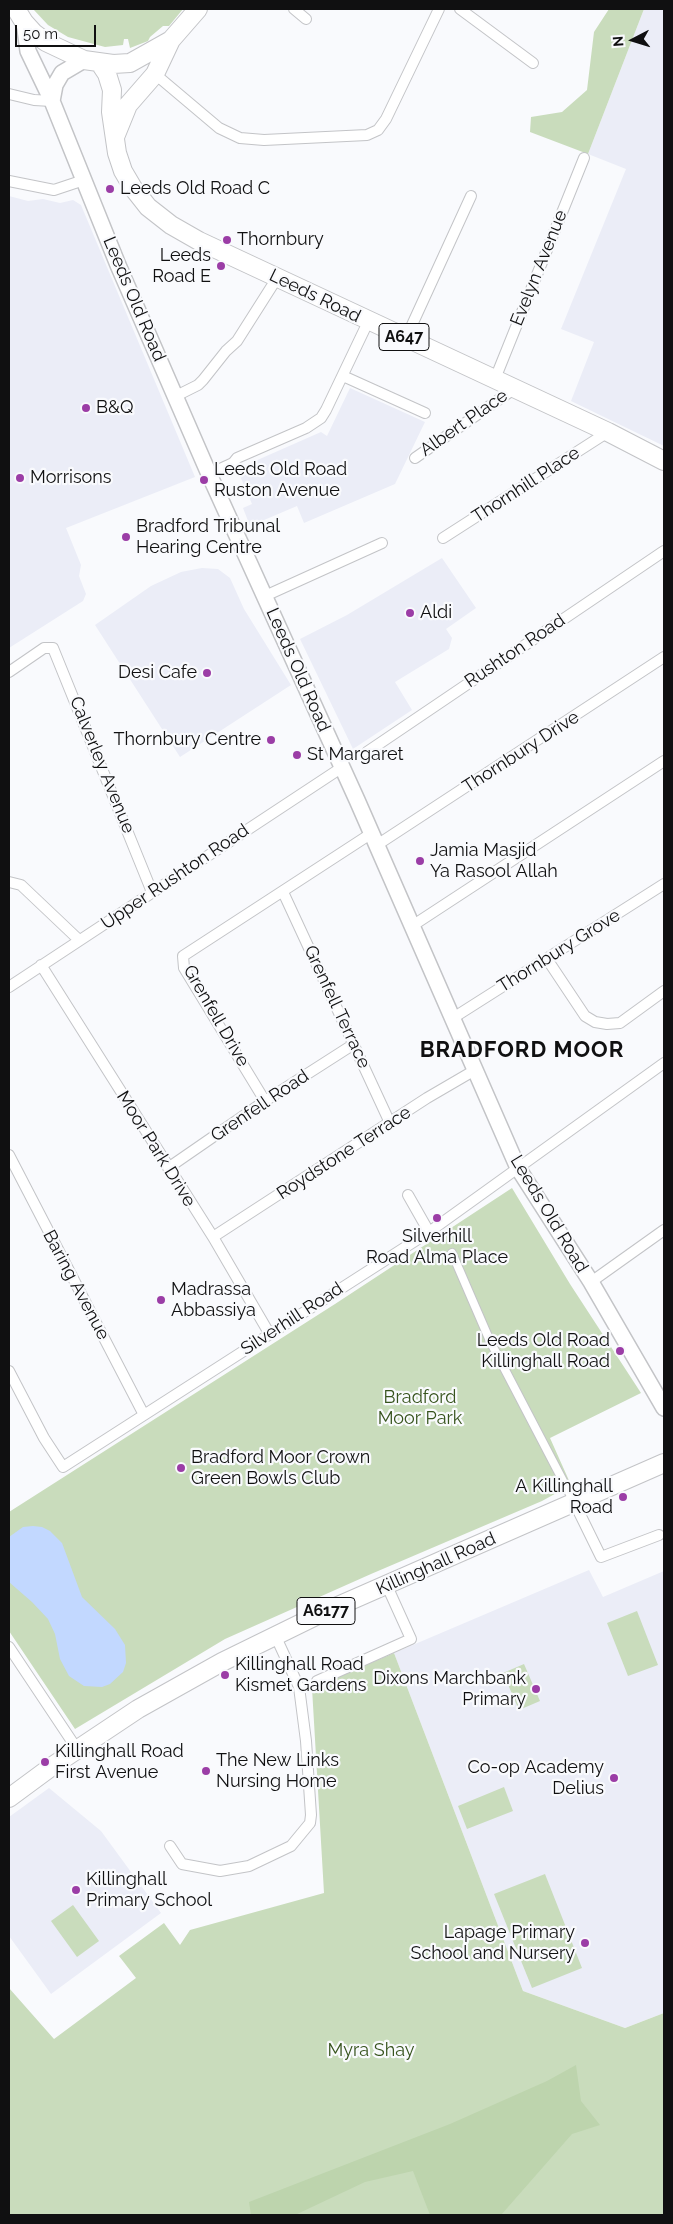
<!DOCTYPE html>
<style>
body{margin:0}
#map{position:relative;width:673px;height:2224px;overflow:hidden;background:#f9fafd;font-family:Raleway,sans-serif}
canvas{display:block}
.frame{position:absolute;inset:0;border:10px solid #101011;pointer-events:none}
.north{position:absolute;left:608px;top:15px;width:50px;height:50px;-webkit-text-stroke:4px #f9fafd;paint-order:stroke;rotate:265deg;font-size:14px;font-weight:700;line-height:20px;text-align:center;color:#101011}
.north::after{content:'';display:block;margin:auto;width:18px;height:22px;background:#101011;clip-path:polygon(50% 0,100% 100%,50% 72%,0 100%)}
.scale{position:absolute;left:15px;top:25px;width:81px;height:22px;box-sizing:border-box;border:2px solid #101011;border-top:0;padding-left:6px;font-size:15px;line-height:18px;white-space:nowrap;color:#101011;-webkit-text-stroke:4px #f9fafd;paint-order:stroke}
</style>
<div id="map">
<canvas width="673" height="2224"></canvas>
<div class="frame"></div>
<div class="north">N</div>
<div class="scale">50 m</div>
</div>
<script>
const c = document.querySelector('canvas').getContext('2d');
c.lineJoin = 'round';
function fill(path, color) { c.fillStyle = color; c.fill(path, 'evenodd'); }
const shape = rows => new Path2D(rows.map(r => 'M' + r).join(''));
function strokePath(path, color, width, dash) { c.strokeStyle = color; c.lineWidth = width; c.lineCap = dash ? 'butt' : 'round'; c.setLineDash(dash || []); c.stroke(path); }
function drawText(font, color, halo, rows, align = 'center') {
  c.font = font + ' Raleway,sans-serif'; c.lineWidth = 4.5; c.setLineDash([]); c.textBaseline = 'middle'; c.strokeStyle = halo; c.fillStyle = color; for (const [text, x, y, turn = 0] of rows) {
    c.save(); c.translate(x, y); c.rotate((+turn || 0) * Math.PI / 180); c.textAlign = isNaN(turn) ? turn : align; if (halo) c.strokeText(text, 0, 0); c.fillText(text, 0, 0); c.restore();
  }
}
fill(shape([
 [644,9,664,9,664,446,571,401,594,342,561,329,626,169,588,154],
 [9,196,28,201,43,199,60,203,73,200,81,205,195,477,66,528,81,565,79,576,86,594,83,601,9,648],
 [350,388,425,422,395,484,304,523,297,506,250,526,243,508,252,504,237,469,321,432,327,436],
 [442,558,476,608,446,629,452,638,449,649,395,682,412,710,353,749,300,639,347,615],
 [202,568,218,569,230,578,244,609,291,685,180,757,95,625,151,586,181,572],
 [589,1570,603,1597,664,1571,664,2013,625,2028,523,1991,394,1653],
 [49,1788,101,1831,161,1913,51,1994,9,1936,9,1817]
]), '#ebedf7');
fill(shape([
 [33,9,183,9,169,26,163,26,150,37,148,41,130,48,128,39,124,39,123,45,105,47,68,37,48,25],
 [609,9,644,9,588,154,530,132,531,117,562,112,587,90,594,32],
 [512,1188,570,1284,641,1393,550,1438,571,1485,542,1501,371,1574,225,1639,75,1729,9,1631,9,1512,335,1304],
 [637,1611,658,1665,628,1676,607,1623],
 [394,1653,523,1991,625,2028,664,2013,664,2215,9,2215,9,1988,54,2039,136,1978,119,1956,164,1923,180,1945,190,1930,324,1893,312,1688],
 [524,1664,540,1701,519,1710,503,1673],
 [504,1787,513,1811,467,1829,458,1806],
 [545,1874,582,1968,532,1988,494,1894],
 [73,1905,99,1941,77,1957,51,1921]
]), '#c9dcbc');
fill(shape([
 [576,2065,581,2101,600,2125,572,2134,501,2215,430,2215,413,2171,365,2182,295,2215,251,2215,249,2202,450,2124,547,2081]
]), '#bdd4ad');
fill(shape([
 [33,1526,42,1527,50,1531,62,1543,82,1597,115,1629,125,1645,126,1663,123,1672,110,1684,102,1687,84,1686,69,1676,60,1659,55,1634,48,1619,32,1602,9,1582,9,1537,23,1527]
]), '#c2d8ff');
const pedestrian = shape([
 [452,1253,490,1341,574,1502]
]);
const minor = shape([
 [294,9,306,19],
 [460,9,533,63],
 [155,74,219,128,240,138,264,140,367,135,378,130,386,119,439,9],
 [9,94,34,100,52,101],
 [9,181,54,190,84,180],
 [406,338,471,196],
 [343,376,425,413],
 [495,379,584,158],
 [176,396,198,385,203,380,226,351,237,341,277,278],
 [415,458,514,389],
 [209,474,233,463,237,458,306,428,321,418,326,410,368,322],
 [443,538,608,432],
 [265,596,382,543],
 [9,672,44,648,53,648,152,892],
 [367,752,664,551],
 [377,845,664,657],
 [9,882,21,885,79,940],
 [283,892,390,1123],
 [412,926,664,761],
 [547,959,585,1016,595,1022,607,1024,620,1023,664,991],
 [41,965,213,1237,269,1333],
 [9,987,341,768],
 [453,1018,664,884],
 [265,1101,184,968,183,956,372,833],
 [9,1155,144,1415],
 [168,1168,265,1101,354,1044],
 [408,1195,429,1232],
 [213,1237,427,1098,475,1070],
 [591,1282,664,1230],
 [9,1371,44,1438,63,1467,429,1232,664,1063],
 [574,1502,601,1557,659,1535],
 [9,1647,77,1749],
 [317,1681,411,1639,387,1586],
 [170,1846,182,1864,220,1871,249,1866,291,1846,310,1823,311,1815,306,1741,299,1687,275,1635]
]);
const secondary = shape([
 [24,22,28,51,52,101,118,265,209,474,357,800,518,1168,591,1282,664,1408],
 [52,101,55,85,62,73,84,60]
]);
const trunk = shape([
 [16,9,24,22,34,33,46,42,84,60,113,64,130,63,171,40],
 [99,62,107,74,112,90,111,112,117,153,123,171,133,188,148,207,171,225,199,241,608,432,664,461],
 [115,137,128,105,155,74,171,40,198,9],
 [9,1798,51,1767,138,1709,222,1662,322,1613,664,1463]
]);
strokePath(pedestrian, '#c3c4c7', 10);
strokePath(minor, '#c3c4c7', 12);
strokePath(secondary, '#c3c4c7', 18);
strokePath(trunk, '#c3c4c7', 20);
strokePath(pedestrian, '#fff', 8);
strokePath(minor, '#fff', 10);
strokePath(secondary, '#fff', 15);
strokePath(trunk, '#fff', 18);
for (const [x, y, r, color] of [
 [110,189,5,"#9b3da6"],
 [227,240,5,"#9b3da6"],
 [221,266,5,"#9b3da6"],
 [86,408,5,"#9b3da6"],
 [20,478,5,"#9b3da6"],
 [204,480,5,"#9b3da6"],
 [126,537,5,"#9b3da6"],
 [410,613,5,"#9b3da6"],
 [207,673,5,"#9b3da6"],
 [271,740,5,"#9b3da6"],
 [297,755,5,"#9b3da6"],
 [420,861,5,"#9b3da6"],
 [437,1218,5,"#9b3da6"],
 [161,1300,5,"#9b3da6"],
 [620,1351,5,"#9b3da6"],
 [181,1468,5,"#9b3da6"],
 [623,1497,5,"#9b3da6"],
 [225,1675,5,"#9b3da6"],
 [536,1689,5,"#9b3da6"],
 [45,1762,5,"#9b3da6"],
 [206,1771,5,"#9b3da6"],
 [614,1778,5,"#9b3da6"],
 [76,1890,5,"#9b3da6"],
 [585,1943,5,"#9b3da6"]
]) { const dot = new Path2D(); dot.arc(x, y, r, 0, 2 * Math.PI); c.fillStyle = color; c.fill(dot); strokePath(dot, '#f9fafd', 2); }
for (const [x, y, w] of [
 [404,337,50],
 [326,1611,58]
]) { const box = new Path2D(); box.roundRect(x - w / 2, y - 13.5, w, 27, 4); c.fillStyle = '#f9fafd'; c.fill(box); strokePath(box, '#101011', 1); }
drawText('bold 16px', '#101011', null, [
 ["A647",404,337],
 ["A6177",326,1611]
]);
drawText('18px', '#101011', '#f9fafd', [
 ["Leeds Old Road C",120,189],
 ["Thornbury",237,240],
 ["Leeds",211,256,"right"],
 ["Road E",211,277,"right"],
 ["B&Q",96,408],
 ["Leeds Old Road",214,470],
 ["Ruston Avenue",214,491],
 ["Morrisons",30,478],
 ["Bradford Tribunal",136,527],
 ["Hearing Centre",136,548],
 ["Aldi",420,613],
 ["Desi Cafe",197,673,"right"],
 ["Thornbury Centre",261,740,"right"],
 ["St Margaret",307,755],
 ["Jamia Masjid",430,851],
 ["Ya Rasool Allah",430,872],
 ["Silverhill",437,1237,"center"],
 ["Road Alma Place",437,1258,"center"],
 ["Madrassa",171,1290],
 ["Abbassiya",171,1311],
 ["Leeds Old Road",610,1341,"right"],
 ["Killinghall Road",610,1362,"right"],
 ["Bradford Moor Crown",191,1458],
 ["Green Bowls Club",191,1479],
 ["A Killinghall",613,1487,"right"],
 ["Road",613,1508,"right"],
 ["Killinghall Road",235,1665],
 ["Kismet Gardens",235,1686],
 ["Dixons Marchbank",526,1679,"right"],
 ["Primary",526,1700,"right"],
 ["Killinghall Road",55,1752],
 ["First Avenue",55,1773],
 ["The New Links",216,1761],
 ["Nursing Home",216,1782],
 ["Co-op Academy",604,1768,"right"],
 ["Delius",604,1789,"right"],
 ["Killinghall",86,1880],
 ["Primary School",86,1901],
 ["Lapage Primary",575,1933,"right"],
 ["School and Nursery",575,1954,"right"]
], 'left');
drawText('18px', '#101011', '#f9fafd', [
 ["Evelyn Avenue",539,268,-68],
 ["Leeds Road",315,296,26],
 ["Leeds Old Road",134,299,67],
 ["Albert Place",464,423,-35],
 ["Thornhill Place",526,485,-33],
 ["Rushton Road",515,651,-34],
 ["Leeds Old Road",298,670,66],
 ["Thornbury Drive",521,752,-33],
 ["Calverley Avenue",102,765,68],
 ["Upper Rushton Road",175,877,-34],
 ["Thornbury Grove",559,951,-32],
 ["Grenfell Terrace",337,1007,65],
 ["Grenfell Drive",216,1016,60],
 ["Grenfell Road",260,1106,-34],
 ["Moor Park Drive",156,1149,58],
 ["Roydstone Terrace",344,1153,-33],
 ["Leeds Old Road",549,1214,59],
 ["Baring Avenue",76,1285,62],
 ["Silverhill Road",292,1319,-33],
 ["Killinghall Road",436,1564,-24]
]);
drawText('18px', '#36531c', '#f9fafd', [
 ["Bradford",420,1398],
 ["Moor Park",420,1419],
 ["Myra Shay",371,2051]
]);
c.letterSpacing = '1px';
drawText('bold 22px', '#101011', '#f9fafd', [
 ["BRADFORD MOOR",522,1050]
]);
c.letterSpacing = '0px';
</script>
